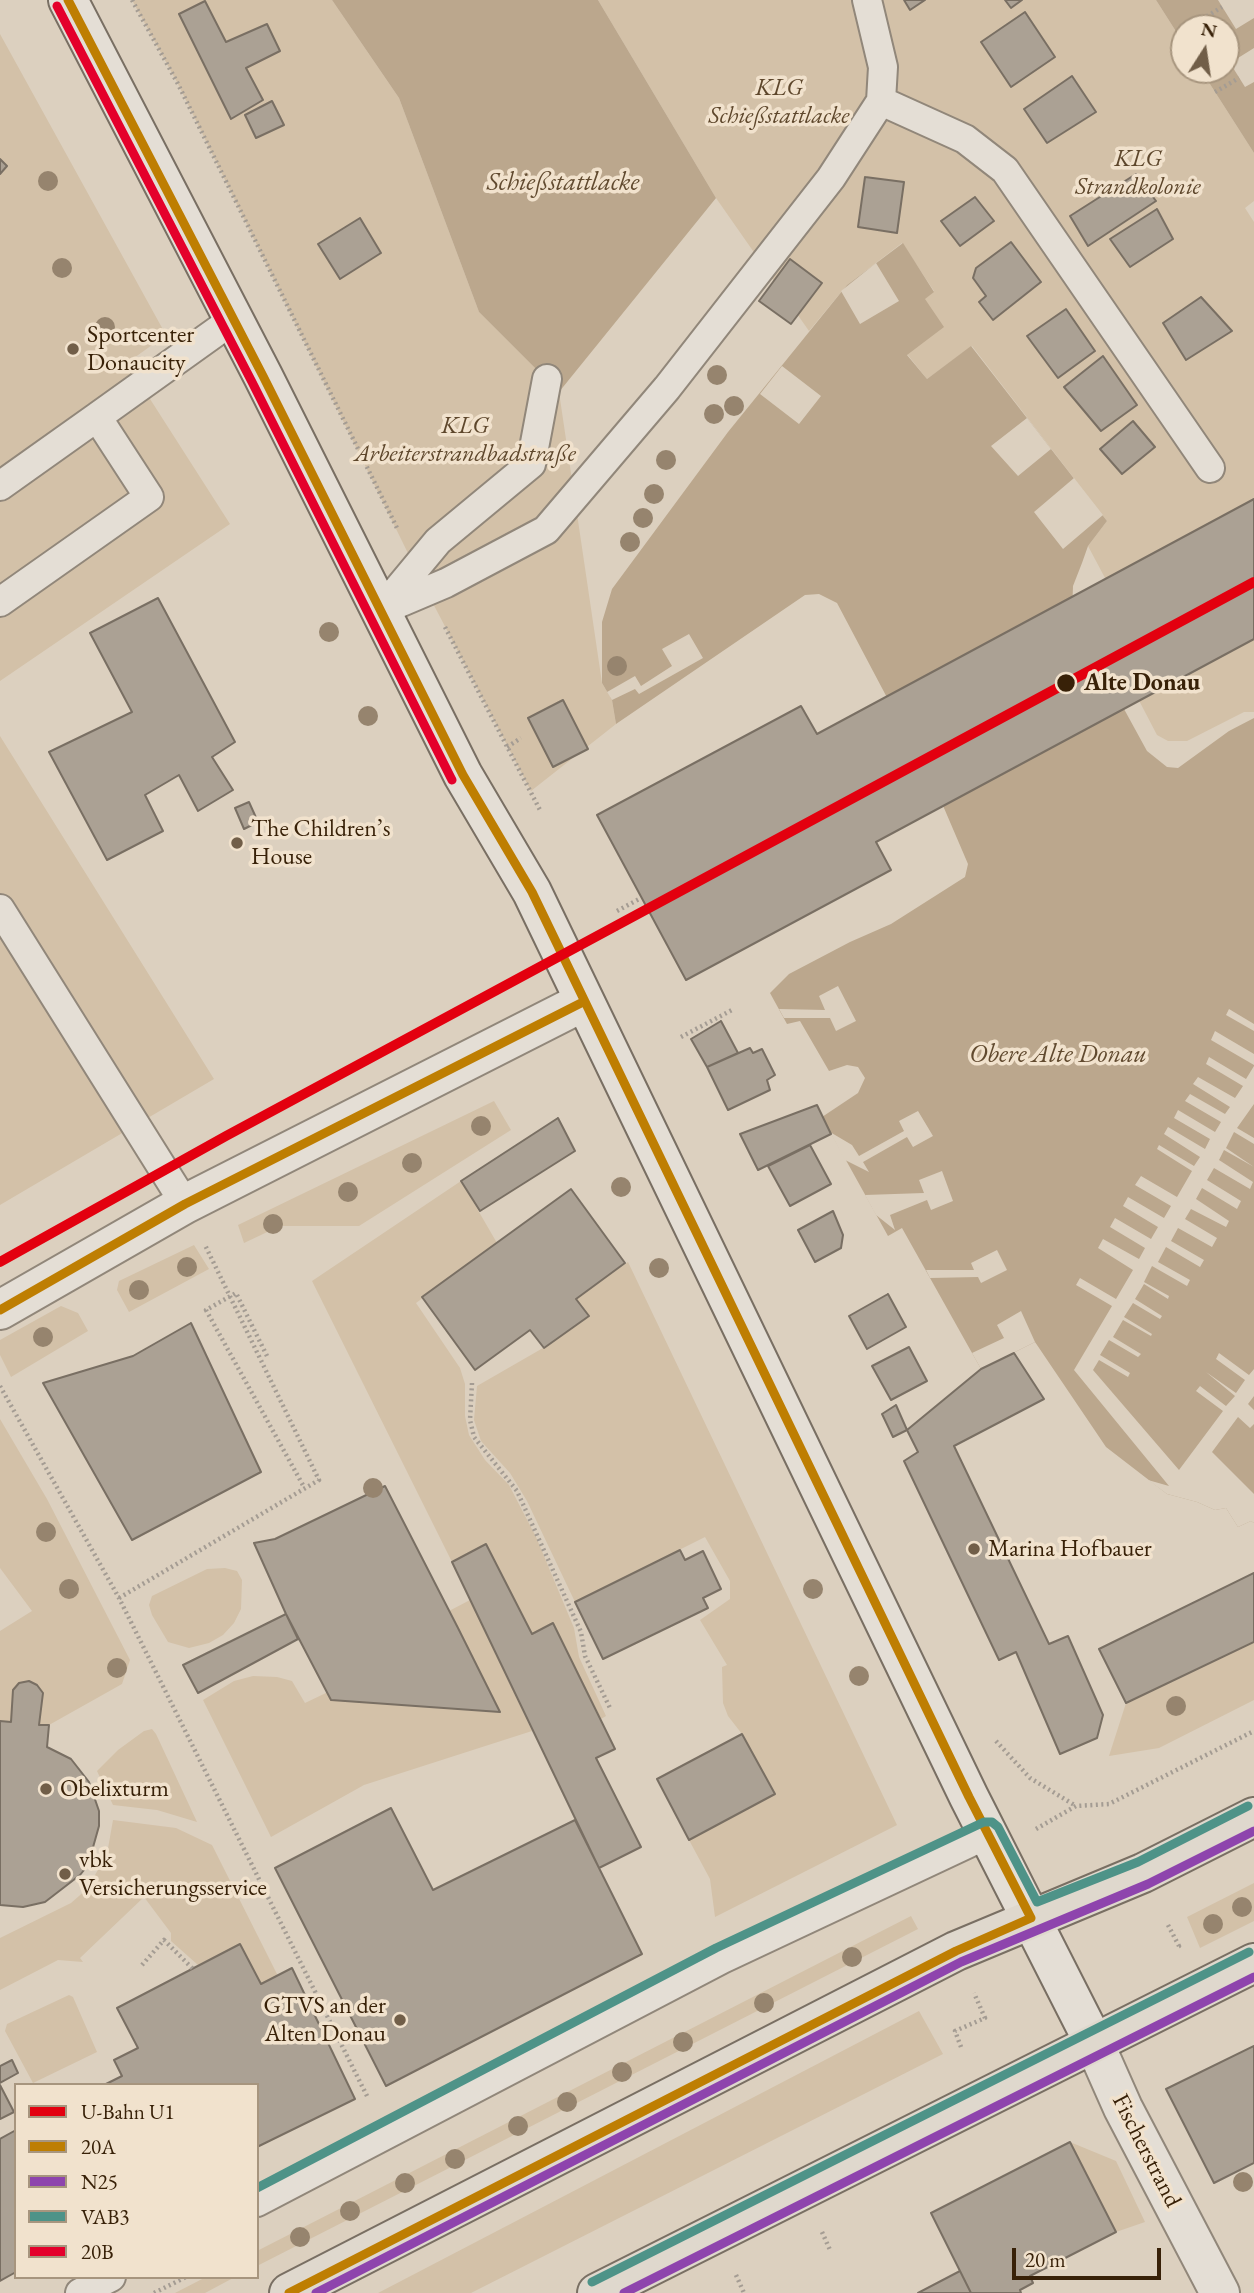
<!DOCTYPE html>
<meta charset="utf-8">
<style>
body{margin:0}
#map{position:relative;width:1254px;height:2293px;overflow:hidden;background:#dcd0bf;font-family:"EB Garamond",serif}
canvas{display:block}
.legend{position:absolute;left:14px;top:2083px;width:245px;height:196px;box-sizing:border-box;background:#f1e2cd;border:2px solid #a7957e;margin:0;padding:9px 12px;list-style:none;font-size:21px;color:#382108}
.legend li{display:flex;align-items:center;gap:14px;height:35px}
.legend b{width:35px;border:2px solid #a7957e}
.north{position:absolute;left:1170px;top:14px;width:70px;height:70px;box-sizing:border-box;background:#f1e2cd;border:2px solid #a7957e;border-radius:50%;rotate:12deg;font-size:19px;font-weight:700;line-height:28px;text-align:center;color:#382108}
.north::after{content:'';display:block;margin:auto;width:24px;height:32px;background:#715e48;clip-path:polygon(50% 0,100% 100%,50% 72%,0 100%)}
.scale{position:absolute;left:1012px;top:2248px;width:149px;height:32px;box-sizing:border-box;border:4px solid #382108;border-top:0;padding-left:9px;font-size:21px;line-height:24px;white-space:nowrap;color:#382108;-webkit-text-stroke:5px #f1e2cd;paint-order:stroke}
</style>
<div id="map">
<canvas width="1254" height="2293"></canvas>
<ul class="legend">
<li><b style="height:9px;background:#e3000f"></b>U-Bahn U1</li>
<li><b style="height:9px;background:#be7e02"></b>20A</li>
<li><b style="height:9px;background:#8e44ad"></b>N25</li>
<li><b style="height:9px;background:#4e9388"></b>VAB3</li>
<li><b style="height:9px;background:#e4002b"></b>20B</li>
</ul>
<div class="north">N</div>
<div class="scale">20 m</div>
</div>
<script>
const c = document.querySelector('canvas').getContext('2d');
c.lineJoin = 'round';
function fill(path, color) { c.fillStyle = color; c.fill(path, 'evenodd'); }
const shape = rows => new Path2D(rows.map(r => 'M' + r).join(''));
function strokePath(path, color, width, dash) { c.strokeStyle = color; c.lineWidth = width; c.lineCap = dash ? 'butt' : 'round'; c.setLineDash(dash || []); c.stroke(path); }
function drawText(font, color, halo, rows, align = 'center') {
  c.font = font + ' "EB Garamond",serif'; c.lineWidth = 7; c.setLineDash([]); c.textBaseline = 'middle'; c.strokeStyle = halo; c.fillStyle = color; for (const [text, x, y, turn = 0] of rows) {
    c.save(); c.translate(x, y); c.rotate((+turn || 0) * Math.PI / 180); c.textAlign = isNaN(turn) ? turn : align; if (halo) c.strokeText(text, 0, 0); c.fillText(text, 0, 0); c.restore();
  }
}
fill(shape([
 [132,0,332,0,399,98,479,312,559,392,602,683,612,700,616,724,531,791,427,592,178,84],
 [598,0,1156,0,1184,44,1184,70,1201,70,1254,153,1254,201,1245,208,1254,222,1254,516,1112,591,1088,546,1107,521,972,346,927,379,907,354,924,299,934,291,902,243,847,285,809,331,716,198],
 [0,34,166,335,127,363,230,524,0,681],
 [1254,624,1254,712,1244,712,1187,741,1168,741,1157,735,1133,689],
 [0,736,214,1079,0,1205],
 [494,1101,511,1130,359,1226,280,1226,244,1243,238,1225],
 [461,1181,497,1243,416,1303,460,1368,465,1384,465,1416,469,1435,485,1460,509,1485,536,1537,574,1628,579,1657,606,1716,601,1719,553,1623,532,1634,486,1544,452,1562,312,1281],
 [194,1245,209,1269,129,1312,117,1290,119,1281],
 [628,1262,897,1825,715,1917,710,1879,689,1840,775,1794,742,1734,728,1716,723,1703,722,1667,727,1665,700,1620,730,1599,730,1581,705,1537,575,1602,527,1501,510,1473,481,1441,474,1420,477,1386,543,1348,588,1316,576,1299],
 [61,1306,78,1313,88,1331,11,1377,0,1355,0,1340],
 [0,1419,47,1499,130,1660,122,1684,49,1725,39,1725,43,1693,37,1685,29,1681,19,1683,13,1690,11,1722,0,1721,0,1631,32,1611,0,1568],
 [225,1568,237,1571,242,1580,241,1609,234,1623,223,1635,209,1643,189,1648,168,1642,152,1615,149,1605,152,1596,207,1569],
 [470,1600,532,1731,364,1785,271,1837,203,1700,234,1681,253,1676,277,1677,292,1681,305,1703,328,1692,331,1700,499,1712,449,1611],
 [1254,1642,1254,1700,1159,1748,1109,1756,1126,1703],
 [152,1729,156,1734,197,1822,157,1810,113,1805,97,1771,118,1750,144,1731],
 [113,1820,176,1828,212,1845,278,1976,261,1984,240,1944,198,1965,171,1941,171,1933,144,1897,80,1958,83,1962,58,1960,0,1990,0,1938,71,1903,87,1889,107,1854],
 [1254,1883,1254,1921,1200,1948,1187,1917],
 [911,1916,918,1929,257,2266,257,2251],
 [69,1995,73,1997,97,2052,33,2083,5,2031,7,2024],
 [919,2011,943,2054,471,2293,378,2293],
 [1070,2142,1116,2161,1145,2222,1116,2232],
 [206,2277,235,2277,205,2293,175,2293]
]), '#d3c1a8');
fill(shape([
 [332,0,598,0,716,198,559,392,479,312,399,98],
 [1156,0,1254,0,1254,153,1201,70,1226,70,1226,28,1184,28,1184,44],
 [903,243,934,292,925,299,944,327,907,355,927,379,971,346,1107,521,1088,546,1082,563,1073,586,1072,614,1147,751,1167,767,1178,768,1229,731,1254,718,1254,1523,1251,1521,1238,1527,1226,1508,1215,1510,1197,1502,1167,1494,1106,1447,1035,1342,981,1369,902,1228,888,1236,822,1117,858,1093,865,1078,858,1067,847,1065,829,1071,800,1021,787,1024,770,993,789,974,850,942,891,924,965,877,968,864,938,794,837,603,819,594,805,595,616,724,612,700,602,683,602,622,612,589,728,432,847,285]
]), '#bba78d');
fill(shape([
 [1218,0,1254,0,1254,18,1236,29],
 [1254,48,1254,82,1245,87,1230,63],
 [876,263,899,301,860,324,841,291],
 [782,366,821,396,799,424,760,394],
 [1027,418,1051,449,1018,476,991,446],
 [1074,478,1103,515,1063,549,1034,512],
 [689,634,703,658,639,694,635,689,612,700,607,692,635,676,641,686,672,666,662,649],
 [838,986,856,1021,836,1031,830,1018,784,1018,779,1009,825,1010,819,996],
 [1229,1009,1254,1024,1254,1031,1226,1015],
 [1215,1031,1254,1054,1254,1065,1211,1040],
 [1209,1057,1246,1079,1254,1066,1254,1104,1237,1128,1254,1138,1254,1144,1234,1132,1226,1148,1254,1167,1224,1150,1219,1160,1253,1182,1250,1189,1214,1168,1207,1180,1241,1201,1237,1209,1202,1188,1196,1199,1229,1221,1226,1227,1191,1209,1185,1219,1217,1238,1212,1247,1178,1228,1171,1241,1204,1260,1200,1267,1166,1247,1158,1262,1190,1280,1187,1286,1152,1266,1144,1282,1169,1296,1168,1299,1144,1284,1135,1299,1162,1316,1160,1319,1133,1303,1124,1317,1152,1334,1151,1336,1123,1320,1113,1337,1141,1354,1138,1357,1109,1340,1100,1355,1130,1373,1128,1377,1099,1360,1093,1370,1179,1470,1223,1411,1196,1391,1200,1386,1226,1406,1235,1396,1206,1372,1236,1393,1245,1380,1216,1359,1219,1353,1249,1375,1254,1369,1254,1396,1248,1404,1254,1410,1254,1424,1250,1428,1238,1417,1212,1452,1254,1494,1254,1523,1251,1521,1238,1527,1226,1508,1215,1510,1197,1502,1167,1494,1148,1480,1169,1486,1074,1370,1112,1306,1076,1285,1080,1278,1116,1299,1133,1270,1098,1248,1103,1239,1139,1259,1145,1248,1110,1227,1115,1218,1151,1239,1158,1227,1123,1206,1128,1197,1164,1218,1171,1206,1135,1185,1141,1176,1177,1197,1192,1171,1157,1149,1159,1145,1194,1166,1200,1157,1164,1134,1168,1127,1205,1149,1210,1139,1174,1118,1178,1110,1215,1132,1221,1122,1185,1101,1190,1094,1225,1114,1230,1107,1193,1084,1198,1077,1235,1098,1243,1086,1206,1064],
 [918,1111,933,1136,913,1147,907,1137,863,1162,869,1172,845,1160,830,1132,852,1145,859,1156,904,1131,899,1121],
 [942,1171,953,1201,931,1210,927,1200,890,1215,895,1230,876,1215,865,1195,924,1193,919,1180],
 [997,1250,1007,1270,981,1283,978,1277,930,1278,926,1270,974,1270,971,1263],
 [1021,1311,1035,1342,981,1369,972,1353,1004,1338,997,1325]
]), '#dcd0bf');
const building = shape([
 [904,0,925,0,910,10,904,0],
 [1005,0,1022,0,1011,8,1005,0],
 [205,1,226,42,267,24,280,51,246,68,263,100,231,119,179,14,205,1],
 [1025,12,1055,57,1011,87,981,42,1025,12],
 [1072,76,1096,112,1047,143,1024,109,1072,76],
 [272,101,284,125,256,138,245,115,272,101],
 [0,159,7,166,0,174,0,159],
 [1136,174,1156,201,1088,246,1070,216,1136,174],
 [865,177,904,182,897,233,858,227,865,177],
 [975,197,994,221,960,246,941,221,975,197],
 [1157,209,1173,239,1130,267,1110,239,1157,209],
 [360,218,381,253,340,279,318,244,360,218],
 [1011,242,1041,282,993,320,979,302,986,296,973,278,976,268,1011,242],
 [790,259,822,283,791,324,759,301,790,259],
 [1201,297,1232,331,1186,360,1163,323,1201,297],
 [1066,309,1095,351,1058,378,1027,336,1066,309],
 [1103,356,1137,405,1101,431,1064,387,1103,356],
 [1133,421,1155,447,1122,474,1100,449,1133,421],
 [1254,499,1254,639,876,842,891,870,686,980,597,815,801,706,817,734,1254,499],
 [158,598,235,742,212,757,233,790,198,811,179,775,145,795,163,831,107,860,49,752,132,712,90,633,158,598],
 [563,700,588,749,553,767,528,718,563,700],
 [249,802,258,822,244,829,235,808,249,802],
 [721,1021,738,1053,707,1067,691,1039,721,1021],
 [750,1048,753,1053,762,1049,775,1075,767,1080,770,1090,728,1110,707,1067,750,1048],
 [817,1105,831,1134,758,1170,740,1134,817,1105],
 [558,1118,575,1151,480,1211,461,1181,558,1118],
 [810,1145,831,1184,790,1206,768,1166,810,1145],
 [571,1189,625,1263,576,1299,589,1316,544,1348,530,1330,475,1370,422,1297,571,1189],
 [833,1211,843,1235,841,1248,815,1262,798,1230,833,1211],
 [888,1294,906,1327,867,1349,849,1316,888,1294],
 [191,1323,261,1472,132,1540,43,1383,133,1356,191,1323],
 [909,1347,927,1381,891,1400,872,1366,909,1347],
 [1014,1353,1044,1399,954,1446,1049,1644,1068,1636,1103,1715,1097,1738,1060,1754,1016,1652,999,1660,904,1461,918,1452,907,1430,981,1369,1014,1353],
 [896,1405,907,1430,893,1437,882,1414,896,1405],
 [385,1486,458,1628,500,1712,331,1700,286,1614,254,1543,275,1539,385,1486],
 [486,1544,532,1634,553,1623,615,1749,596,1758,641,1847,599,1868,452,1562,486,1544],
 [680,1550,685,1560,703,1551,721,1589,703,1598,708,1608,603,1659,575,1602,680,1550],
 [1254,1573,1254,1642,1126,1703,1099,1649,1254,1573],
 [286,1614,298,1639,198,1693,183,1665,286,1614],
 [29,1681,37,1685,43,1693,39,1725,49,1725,47,1747,71,1759,89,1782,99,1811,99,1826,88,1865,80,1875,45,1902,23,1907,0,1905,0,1721,11,1722,13,1690,19,1683,29,1681],
 [742,1734,775,1794,689,1840,657,1779,742,1734],
 [391,1808,433,1890,575,1820,642,1954,386,2086,275,1868,391,1808],
 [240,1944,261,1984,292,1968,355,2099,257,2147,257,2085,104,2085,122,2076,114,2060,138,2048,117,2008,240,1944],
 [1254,2046,1254,2163,1214,2183,1166,2089,1254,2046],
 [12,2060,18,2073,0,2083,0,2066,12,2060],
 [0,2085,14,2112,0,2119,0,2085],
 [16,2130,16,2272,0,2281,0,2139,16,2130],
 [1070,2142,1116,2232,1030,2276,1033,2283,1020,2290,1021,2293,971,2293,931,2213,1070,2142],
 [960,2271,971,2293,918,2293,960,2271]
]);
fill(building, '#aba194');
strokePath(building, '#796f63', 2);
const service = shape([
 [881,101,965,139,1005,170,1210,468],
 [0,486,97,417],
 [0,602,149,497,97,417,234,319],
 [384,606,438,541,531,464,547,379],
 [380,611,446,583,546,530,667,388,831,178,881,101,883,67,867,0],
 [0,909,185,1204],
 [257,2202,722,1959,988,1834],
 [80,2293,111,2277]
]);
const minor = shape([
 [0,1310,185,1204,583,1002],
 [1095,2045,1123,2108,1220,2293]
]);
const secondary = shape([
 [68,0,263,376,463,775,532,892,969,1797,1095,2045]
]);
const primary = shape([
 [289,2293,956,1951,1143,1873,1254,1817],
 [597,2293,1254,1963]
]);
strokePath(service, '#91877a', 32);
strokePath(minor, '#91877a', 42);
strokePath(secondary, '#796f63', 42);
strokePath(primary, '#796f63', 42);
strokePath(shape([
 [132,0,178,84,397,528],
 [1188,28,1222,7],
 [1178,35,1184,31],
 [1215,92,1239,78],
 [445,627,541,812],
 [507,747,521,738],
 [617,911,641,898],
 [681,1037,732,1010],
 [267,1356,236,1293,206,1310,304,1487],
 [472,1383,470,1420,474,1437,517,1491,581,1632,585,1656,611,1710],
 [0,1386,119,1598,368,2098],
 [119,1598,319,1480,205,1245],
 [996,1741,1030,1778,1076,1806],
 [1036,1829,1076,1806,1109,1804,1254,1731],
 [1168,1925,1179,1946,1176,1947],
 [142,1965,164,1940,193,1969],
 [961,2047,955,2031,985,2018,974,1993],
 [822,2232,830,2250],
 [736,2275,744,2293],
 [154,2293,186,2277]
]), '#a49c93', 4.5, [2, 3.5]);
strokePath(service, '#e4ded5', 28);
strokePath(minor, '#e4ded5', 38);
strokePath(secondary, '#e4ded5', 38);
strokePath(primary, '#dfd8cd', 38);
strokePath(shape([
 [68,0,263,376,463,775,532,892,969,1797,1031,1918,956,1951,289,2293],
 [0,1310,185,1204,583,1002]
]), '#be7e02', 9);
strokePath(shape([
 [316,2293,961,1962,1148,1884,1254,1831],
 [624,2293,1254,1977]
]), '#8e44ad', 9);
strokePath(shape([
 [257,2188,716,1948,984,1822,992,1822,998,1827,1037,1902,1138,1862,1248,1806],
 [592,2282,1249,1952]
]), '#4e9388', 9);
strokePath(shape([
 [57,6,252,382,452,780]
]), '#e4002b', 9);
strokePath(shape([
 [0,1262,226,1136,1254,582]
]), '#e3000f', 10);
c.fillStyle = '#96846e';
for (const [x, y] of [
 [48,181],
 [62,268],
 [105,327],
 [717,375],
 [734,406],
 [714,414],
 [666,460],
 [654,494],
 [643,518],
 [630,542],
 [329,632],
 [617,666],
 [368,716],
 [481,1126],
 [412,1163],
 [621,1187],
 [348,1192],
 [273,1224],
 [187,1267],
 [659,1268],
 [139,1290],
 [43,1337],
 [373,1488],
 [46,1532],
 [69,1589],
 [813,1589],
 [117,1668],
 [859,1676],
 [1176,1706],
 [1242,1907],
 [1213,1924],
 [852,1957],
 [764,2003],
 [683,2042],
 [622,2072],
 [567,2102],
 [518,2126],
 [455,2159],
 [1243,2182],
 [405,2183],
 [350,2211],
 [300,2237]
]) { c.beginPath(); c.arc(x, y, 10, 0, 2 * Math.PI); c.fill(); }
for (const [x, y, r, color] of [
 [73,349,7,"#715e48"],
 [1066,683,10,"#382108"],
 [237,843,7,"#715e48"],
 [974,1549,7,"#715e48"],
 [46,1789,7,"#715e48"],
 [65,1874,7,"#715e48"],
 [400,2020,7,"#715e48"]
]) { const dot = new Path2D(); dot.arc(x, y, r, 0, 2 * Math.PI); c.fillStyle = color; c.fill(dot); strokePath(dot, '#f1e2cd', 2.5); }
drawText('italic 24px', '#5d462b', '#f1e2cd', [
 ["KLG",779,88],
 ["Schießstattlacke",779,116],
 ["KLG",1138,159],
 ["Strandkolonie",1138,187],
 ["KLG",465,426],
 ["Arbeiterstrandbadstraße",465,454]
]);
drawText('24px', '#382108', '#f1e2cd', [
 ["Sportcenter",87,335],
 ["Donaucity",87,363],
 ["The Children’s",251,829],
 ["House",251,857],
 ["Marina Hofbauer",988,1549],
 ["Obelixturm",60,1789],
 ["vbk",79,1860],
 ["Versicherungsservice",79,1888],
 ["GTVS an der",386,2006,"right"],
 ["Alten Donau",386,2034,"right"]
], 'left');
drawText('bold 24px', '#382108', '#f1e2cd', [
 ["Alte Donau",1084,683]
], 'left');
drawText('24px', '#382108', '#f1e2cd', [
 ["Fischerstrand",1146,2151,63]
]);
drawText('italic 26px', '#614a2f', '#f1e2cd', [
 ["Schießstattlacke",563,183],
 ["Obere Alte Donau",1058,1055]
]);
</script>
